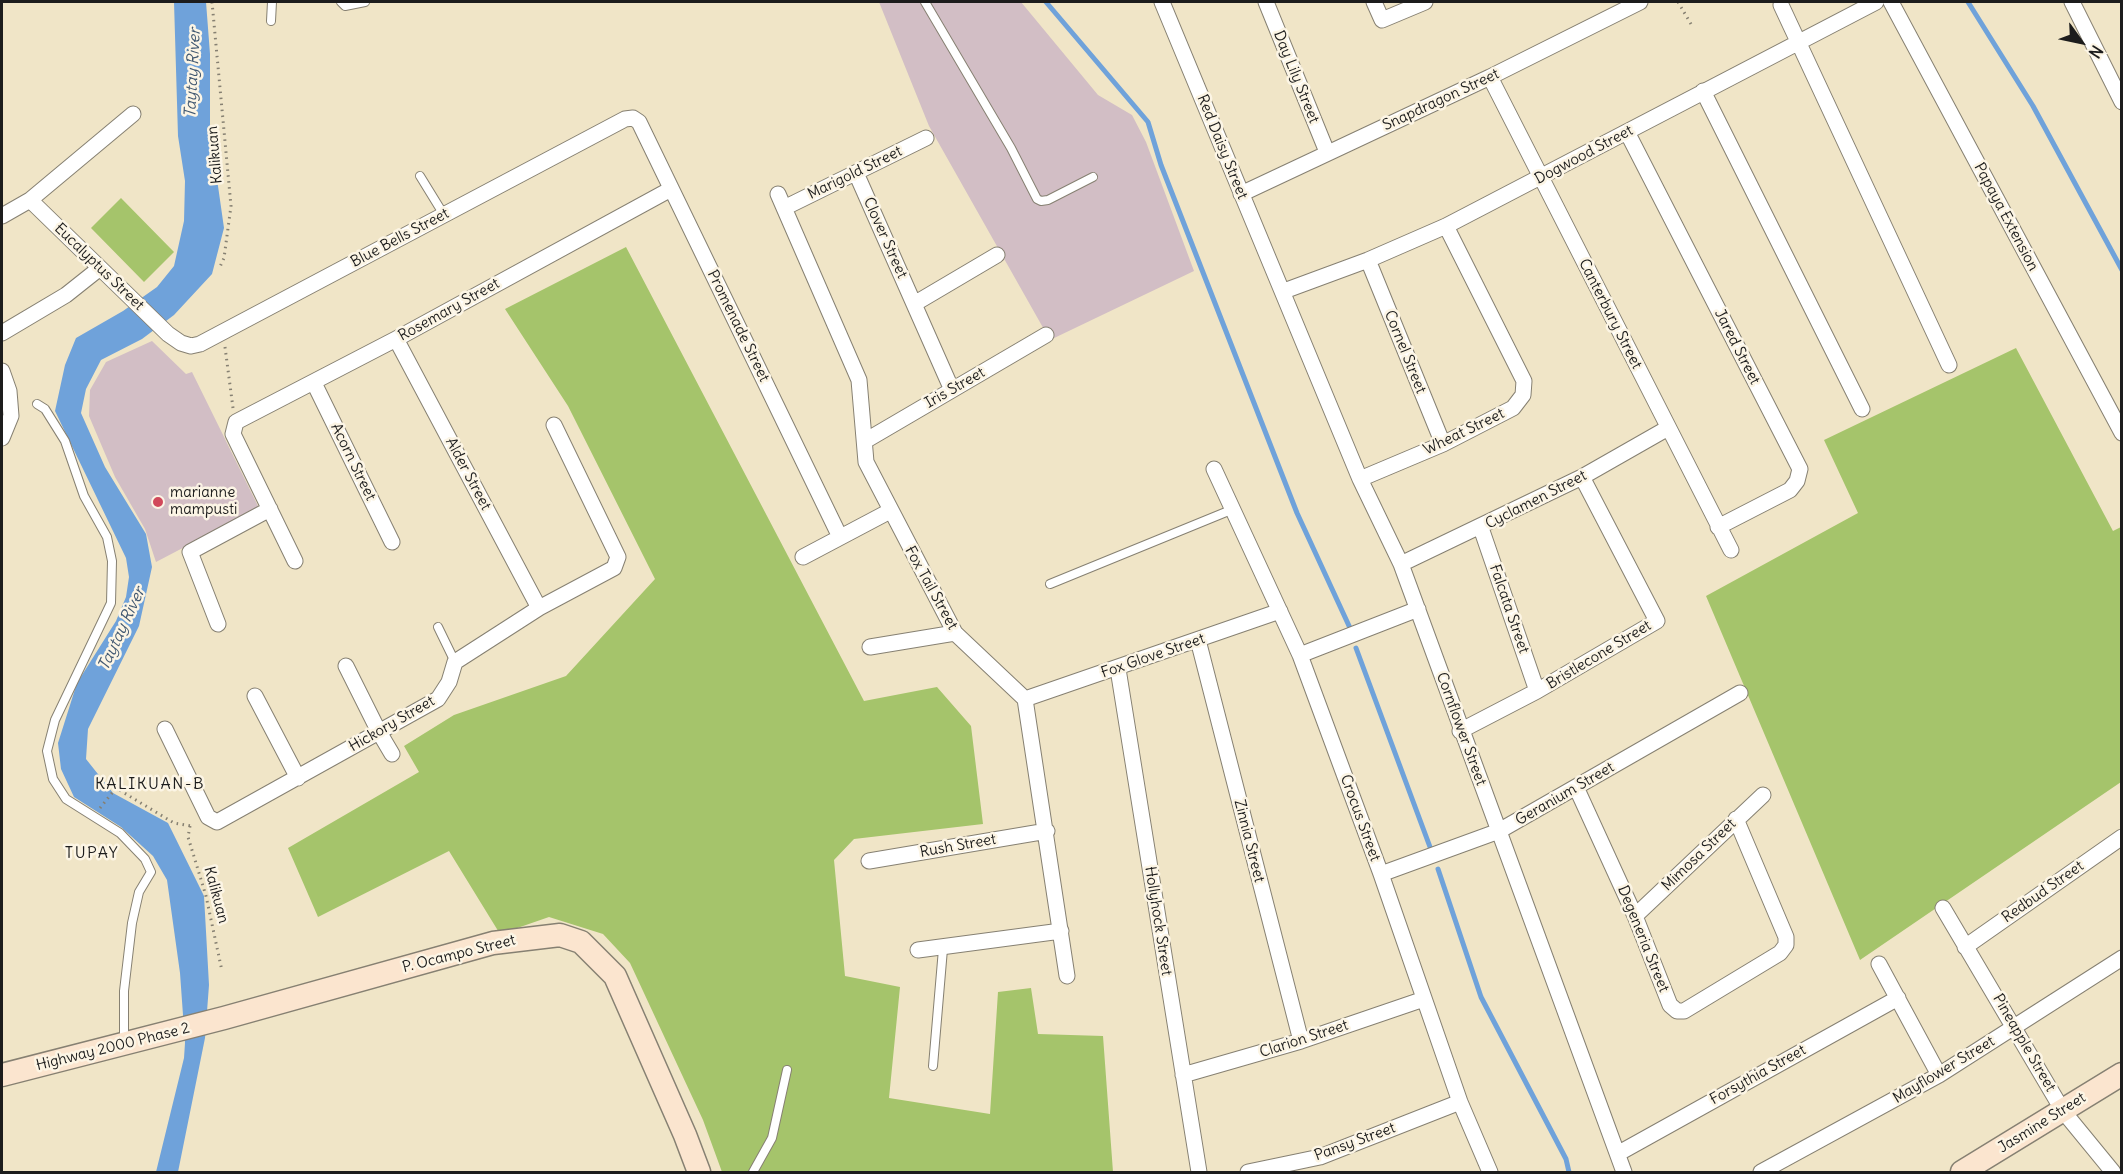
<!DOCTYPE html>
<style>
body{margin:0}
#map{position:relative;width:2123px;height:1174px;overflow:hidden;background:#f0e5c7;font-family:Delius,sans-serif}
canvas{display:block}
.frame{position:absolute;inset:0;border:3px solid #1c1c1c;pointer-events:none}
.north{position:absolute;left:2051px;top:12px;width:60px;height:60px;-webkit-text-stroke:4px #fcf5e5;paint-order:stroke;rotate:123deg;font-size:16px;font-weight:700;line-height:24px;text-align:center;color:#1c1c1c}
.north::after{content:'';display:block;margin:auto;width:21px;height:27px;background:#1c1c1c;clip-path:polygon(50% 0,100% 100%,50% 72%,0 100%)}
</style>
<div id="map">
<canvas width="2123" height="1174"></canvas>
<div class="frame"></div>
<div class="north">N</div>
</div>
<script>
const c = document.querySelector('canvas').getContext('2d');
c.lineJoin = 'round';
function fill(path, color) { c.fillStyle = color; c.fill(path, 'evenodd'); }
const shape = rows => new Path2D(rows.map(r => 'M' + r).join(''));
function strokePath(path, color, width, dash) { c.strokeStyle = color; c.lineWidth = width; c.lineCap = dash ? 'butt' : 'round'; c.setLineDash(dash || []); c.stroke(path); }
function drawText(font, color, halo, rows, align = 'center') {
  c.font = font + ' Delius,sans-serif'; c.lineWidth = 5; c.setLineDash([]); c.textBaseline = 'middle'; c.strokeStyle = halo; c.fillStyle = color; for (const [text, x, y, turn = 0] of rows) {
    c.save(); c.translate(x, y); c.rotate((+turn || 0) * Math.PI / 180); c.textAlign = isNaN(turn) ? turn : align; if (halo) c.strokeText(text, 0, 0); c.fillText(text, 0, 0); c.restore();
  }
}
fill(shape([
 [879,2,1021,2,1098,95,1132,115,1146,142,1194,271,1050,340,929,126],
 [152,341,186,374,192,372,259,508,156,562,145,529,115,477,89,416,90,390,106,362]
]), '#d2bec5');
fill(shape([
 [121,198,174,252,144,282,91,228],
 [626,247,864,701,937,687,971,726,983,824,854,839,834,860,845,976,900,987,889,1098,990,1114,998,992,1031,988,1038,1034,1103,1036,1113,1172,722,1172,703,1120,630,963,603,934,549,917,500,934,449,851,318,917,288,848,419,772,404,746,454,715,566,676,655,579,568,406,505,309],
 [2016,348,2113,531,2121,527,2121,782,1860,960,1706,596,1858,513,1824,440]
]), '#a5c46b');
fill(shape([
 [174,2,206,2,210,54,210,130,224,228,212,274,174,315,142,339,101,360,86,389,81,413,105,467,146,534,152,567,139,626,88,729,86,759,113,793,168,823,204,896,209,985,205,1038,178,1172,156,1172,184,1058,185,1043,180,973,167,880,153,856,121,827,74,797,61,769,58,743,77,683,116,621,126,597,129,577,126,558,55,411,65,365,76,338,123,311,157,287,174,266,184,221,185,181,178,136]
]), '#6fa2da');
strokePath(shape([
 [1046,2,1148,122,1161,165,1297,513,1350,628],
 [1968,2,2033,106,2122,270],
 [1356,648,1430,847],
 [1438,869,1481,997,1566,1159,1569,1172]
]), '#6fa2da', 5);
const lane = shape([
 [341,2,345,6,365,2],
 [925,2,1011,148,1037,199,1041,201,1048,200,1093,177],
 [271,21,272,2],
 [420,176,444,215],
 [37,404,45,409,65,441,84,496,107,537,112,561,111,603,55,720,47,751,53,779,66,799,120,833,145,859,151,872,139,892,132,923,124,991,124,1041],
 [1050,584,1231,510],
 [438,627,455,662],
 [933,1066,943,949],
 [753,1172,772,1138,787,1070]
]);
const street = shape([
 [1162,2,1360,479,1401,564,1624,1172],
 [1266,2,1327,152],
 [1374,2,1382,20,1425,2],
 [1891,2,2122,433],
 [2072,2,2122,102],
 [1781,5,1949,365],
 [1490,77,1731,550],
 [1703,91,1862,409],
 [1627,132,1800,469,1797,481,1790,490,1718,527],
 [856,173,952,390],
 [778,194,859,380,866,462,955,633,1025,699,1067,976],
 [1241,194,1490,77,1640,2],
 [30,200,168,334,181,343,191,346,200,344,625,119,633,118,639,122,840,537],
 [784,208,926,138],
 [2,216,30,200,133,114],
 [1368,260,1443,444],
 [1284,291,1368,260,1446,226,1876,2],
 [914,304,997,255],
 [2,333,66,295,100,268],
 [396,339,539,608],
 [2,371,9,391,11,416,2,438],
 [314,383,392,542],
 [865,441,1046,335],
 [1214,469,1300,655,1381,874,1460,1102,1490,1172],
 [1360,479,1443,444,1513,408,1523,395,1524,381,1446,226],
 [1481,528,1537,691],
 [803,557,890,511],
 [295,561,233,434,236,422,396,339,671,189],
 [1401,564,1582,477,1668,428],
 [218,624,190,552,270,509],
 [1198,640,1301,1041],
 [870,647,955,633],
 [1300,655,1418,609],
 [346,666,379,732,392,754],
 [1118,669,1199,1172],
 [255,696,298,778],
 [1025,699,1280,611],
 [165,729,208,817,217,822,438,699,449,682,455,662,539,608,614,568,618,557,554,425],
 [1460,731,1537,691,1657,621,1582,477],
 [1576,787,1635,916,1670,1005,1677,1011,1684,1011,1780,953,1786,945,1786,937,1736,819],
 [869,861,1047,831],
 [1381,874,1499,831,1740,693],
 [1943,908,2063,1111,2113,1172],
 [1635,916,1763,795],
 [1965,947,2122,837],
 [918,950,1061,931],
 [1879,964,1939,1075],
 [1183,1075,1301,1041,1424,999],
 [1619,1153,1898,998],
 [1248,1172,1320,1157,1460,1102],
 [1761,1172,1939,1075,2122,958]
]);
const secondary = shape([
 [2,1075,224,1018,493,943,560,935,581,942,615,976,685,1135,699,1172],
 [1962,1172,2122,1074]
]);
strokePath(lane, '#868072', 10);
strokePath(street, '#868072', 17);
strokePath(secondary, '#868072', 25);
strokePath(shape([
 [212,2,231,206,224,258,219,269],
 [1678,2,1691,24],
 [225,347,233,408],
 [100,808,116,788,174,823,191,826],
 [190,826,188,837,206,896,222,971]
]), '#868072', 3, [1.5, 4.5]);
strokePath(lane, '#fff', 8);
strokePath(street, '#fff', 15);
strokePath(secondary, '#fbe5cf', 22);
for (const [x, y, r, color] of [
 [158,502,6,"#d1495b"]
]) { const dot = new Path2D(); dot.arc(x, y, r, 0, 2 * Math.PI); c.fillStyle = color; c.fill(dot); strokePath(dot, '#fcf5e5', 2); }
drawText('15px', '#1c1c1c', '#fcf5e5', [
 ["Day Lily Street",1296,77,68],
 ["Snapdragon Street",1441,100,-25],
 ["Red Daisy Street",1222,147,68],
 ["Kalikuan",215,155,-95],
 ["Dogwood Street",1584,155,-28],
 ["Marigold Street",855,173,-26],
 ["Papaya Extension",2006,217,62],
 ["Blue Bells Street",400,238,-28],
 ["Clover Street",885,238,66],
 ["Eucalyptus Street",99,267,44],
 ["Rosemary Street",449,310,-29],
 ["Canterbury Street",1610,314,63],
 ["Promenade Street",738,326,64],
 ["Jared Street",1737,347,63],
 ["Cornel Street",1405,352,68],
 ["Iris Street",955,388,-30],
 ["Wheat Street",1464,432,-26],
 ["Acorn Street",353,462,64],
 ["Alder Street",468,474,62],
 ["Cyclamen Street",1536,500,-27],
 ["Fox Tail Street",931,588,61],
 ["Falcata Street",1509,609,71],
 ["Bristlecone Street",1599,655,-31],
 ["Fox Glove Street",1153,656,-19],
 ["Hickory Street",392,724,-30],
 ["Cornflower Street",1461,729,70],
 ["Geranium Street",1565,794,-30],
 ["Crocus Street",1360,818,70],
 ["Zinnia Street",1249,841,76],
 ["Rush Street",958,846,-10],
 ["Mimosa Street",1699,855,-44],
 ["Redbud Street",2043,892,-35],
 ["Kalikuan",216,895,75],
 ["Hollyhock Street",1158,921,81],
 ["Degeneria Street",1643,939,68],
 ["P. Ocampo Street",459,954,-14],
 ["Clarion Street",1304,1039,-18],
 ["Pineapple Street",2024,1043,60],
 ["Highway 2000 Phase 2",113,1047,-14],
 ["Mayflower Street",1944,1070,-31],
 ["Forsythia Street",1758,1075,-29],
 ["Jasmine Street",2042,1123,-32],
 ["Pansy Street",1355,1142,-20]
]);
drawText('15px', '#1c1c1c', '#fcf5e5', [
 ["marianne",170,493],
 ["mampusti",170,510]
], 'left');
drawText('italic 16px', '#415871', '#fcf5e5', [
 ["Taytay River",193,73,-87],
 ["Taytay River",122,629,-65]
]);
c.letterSpacing = '1.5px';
drawText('16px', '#1c1c1c', '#fcf5e5', [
 ["KALIKUAN-B",150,784],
 ["TUPAY",92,853]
]);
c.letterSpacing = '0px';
</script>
